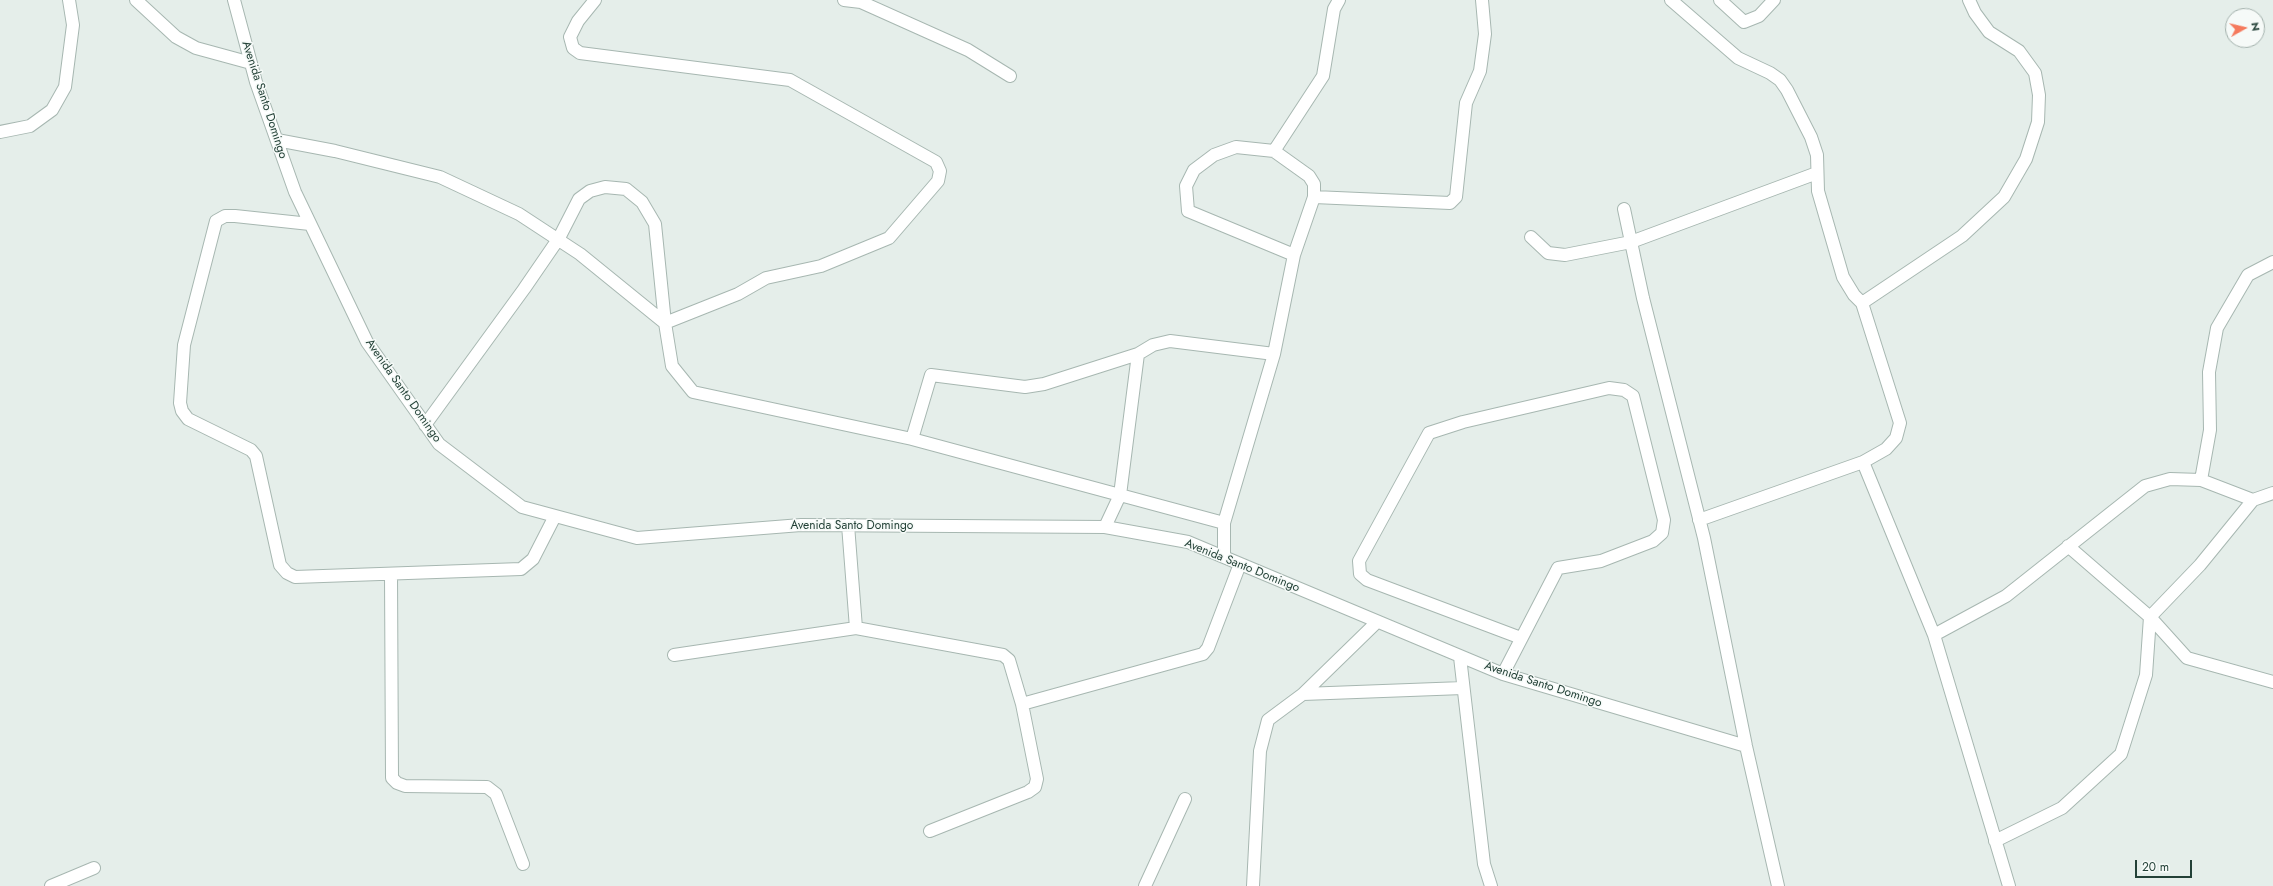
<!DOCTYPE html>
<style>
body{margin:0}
#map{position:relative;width:2273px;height:886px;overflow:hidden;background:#e5eeea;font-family:Jost,sans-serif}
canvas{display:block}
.north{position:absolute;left:2225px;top:8px;width:40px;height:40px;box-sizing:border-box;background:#f6faf8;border:1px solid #a2b0ab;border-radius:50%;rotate:82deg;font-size:11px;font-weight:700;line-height:16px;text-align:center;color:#234137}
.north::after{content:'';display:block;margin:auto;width:14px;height:18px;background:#f57a5d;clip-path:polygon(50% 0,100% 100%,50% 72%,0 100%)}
.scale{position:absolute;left:2135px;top:860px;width:57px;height:18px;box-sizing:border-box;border:2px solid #234137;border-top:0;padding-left:5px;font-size:12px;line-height:14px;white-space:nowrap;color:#234137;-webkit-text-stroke:3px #f6faf8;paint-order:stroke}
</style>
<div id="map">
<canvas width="2273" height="886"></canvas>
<div class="north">N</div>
<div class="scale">20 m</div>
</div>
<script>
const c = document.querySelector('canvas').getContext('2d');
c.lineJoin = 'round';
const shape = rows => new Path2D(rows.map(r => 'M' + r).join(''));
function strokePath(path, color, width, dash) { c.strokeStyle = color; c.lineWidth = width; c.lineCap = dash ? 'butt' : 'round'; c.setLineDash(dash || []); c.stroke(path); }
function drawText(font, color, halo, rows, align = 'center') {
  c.font = font + ' Jost,sans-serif'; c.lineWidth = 3; c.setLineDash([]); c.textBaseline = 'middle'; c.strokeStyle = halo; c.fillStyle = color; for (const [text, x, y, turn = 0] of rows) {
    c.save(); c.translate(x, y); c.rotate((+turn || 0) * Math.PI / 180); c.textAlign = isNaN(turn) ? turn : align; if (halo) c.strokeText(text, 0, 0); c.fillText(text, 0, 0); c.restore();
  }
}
const minor = shape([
 [136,0,176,37,196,48,251,63],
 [234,0,256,82,295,192,367,342,439,444,522,507,637,538,801,525,1105,527,1188,542,1503,674,1746,746],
 [844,0,861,2,968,50,1010,76],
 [1671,0,1738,58,1770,73,1780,80,1787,90,1811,137,1817,155,1818,191,1843,277,1854,295,1862,303],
 [1720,0,1744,22,1759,16,1774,0],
 [0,132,30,126,52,110,65,87,73,25,69,0],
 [277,140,335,151,440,177,519,214,580,254,665,323,672,366,693,392,912,439,1224,523],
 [1274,151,1323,76,1334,9,1339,0],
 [1314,197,1450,203,1456,197,1466,103,1480,71,1485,34,1482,0],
 [1624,209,1643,298,1704,538,1746,746,1778,886],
 [310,224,235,216,225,216,216,221,184,345,180,403,182,411,188,419,251,450,256,456,280,565,287,573,295,577,521,569,533,559,555,516],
 [1531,237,1548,253,1565,255,1631,242,1817,173],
 [425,425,524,289,559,238,579,199,590,191,605,187,626,189,642,202,655,224,665,323,738,294,766,278,821,266,889,238,938,181,940,171,936,162,790,80,580,53,573,48,570,37,578,21,595,0],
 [912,439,931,375,1025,387,1044,384,1138,354,1153,345,1170,341,1274,354],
 [1863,462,1934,635,2009,886],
 [2201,480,2210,430,2209,372,2217,328,2248,275,2273,262],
 [1699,520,1863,462,1886,449,1896,438,1900,423,1862,303,1962,236,2004,197,2026,159,2038,122,2039,95,2035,73,2019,51,1989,32,1975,13,1969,0],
 [848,525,856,628],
 [1105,527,1120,495,1138,354],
 [2068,546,2150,617,2187,658,2273,682],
 [1224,557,1224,523,1274,354,1294,255,1314,197,1314,184,1309,176,1274,151,1236,147,1214,155,1194,170,1186,186,1188,211,1294,255],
 [391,574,392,778,397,783,405,786,487,787,496,794,523,864],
 [1934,635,2006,596,2145,486,2170,479,2201,480,2253,500,2273,493],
 [674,655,856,628,1003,655,1009,660,1022,704,1037,779,1035,787,1028,792,930,831],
 [1460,657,1484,864,1491,886],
 [1503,674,1558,568,1601,561,1653,541,1662,533,1664,520,1633,396,1624,390,1609,388,1463,422,1429,433,1359,561,1360,574,1367,580,1521,638],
 [1303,694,1463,688],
 [1022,704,1203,654,1208,648,1240,564],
 [1995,841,2062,808,2121,754,2146,675,2150,617,2200,565,2253,500],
 [51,886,94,868],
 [1145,886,1185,799],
 [1253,886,1260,751,1268,720,1303,694,1377,622]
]);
strokePath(minor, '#a7b7b1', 14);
strokePath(minor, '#fff', 12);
drawText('12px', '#234137', '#f6faf8', [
 ["Avenida Santo Domingo",264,100,72],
 ["Avenida Santo Domingo",403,391,55],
 ["Avenida Santo Domingo",852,526],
 ["Avenida Santo Domingo",1242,566,22],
 ["Avenida Santo Domingo",1543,685,18]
]);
</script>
